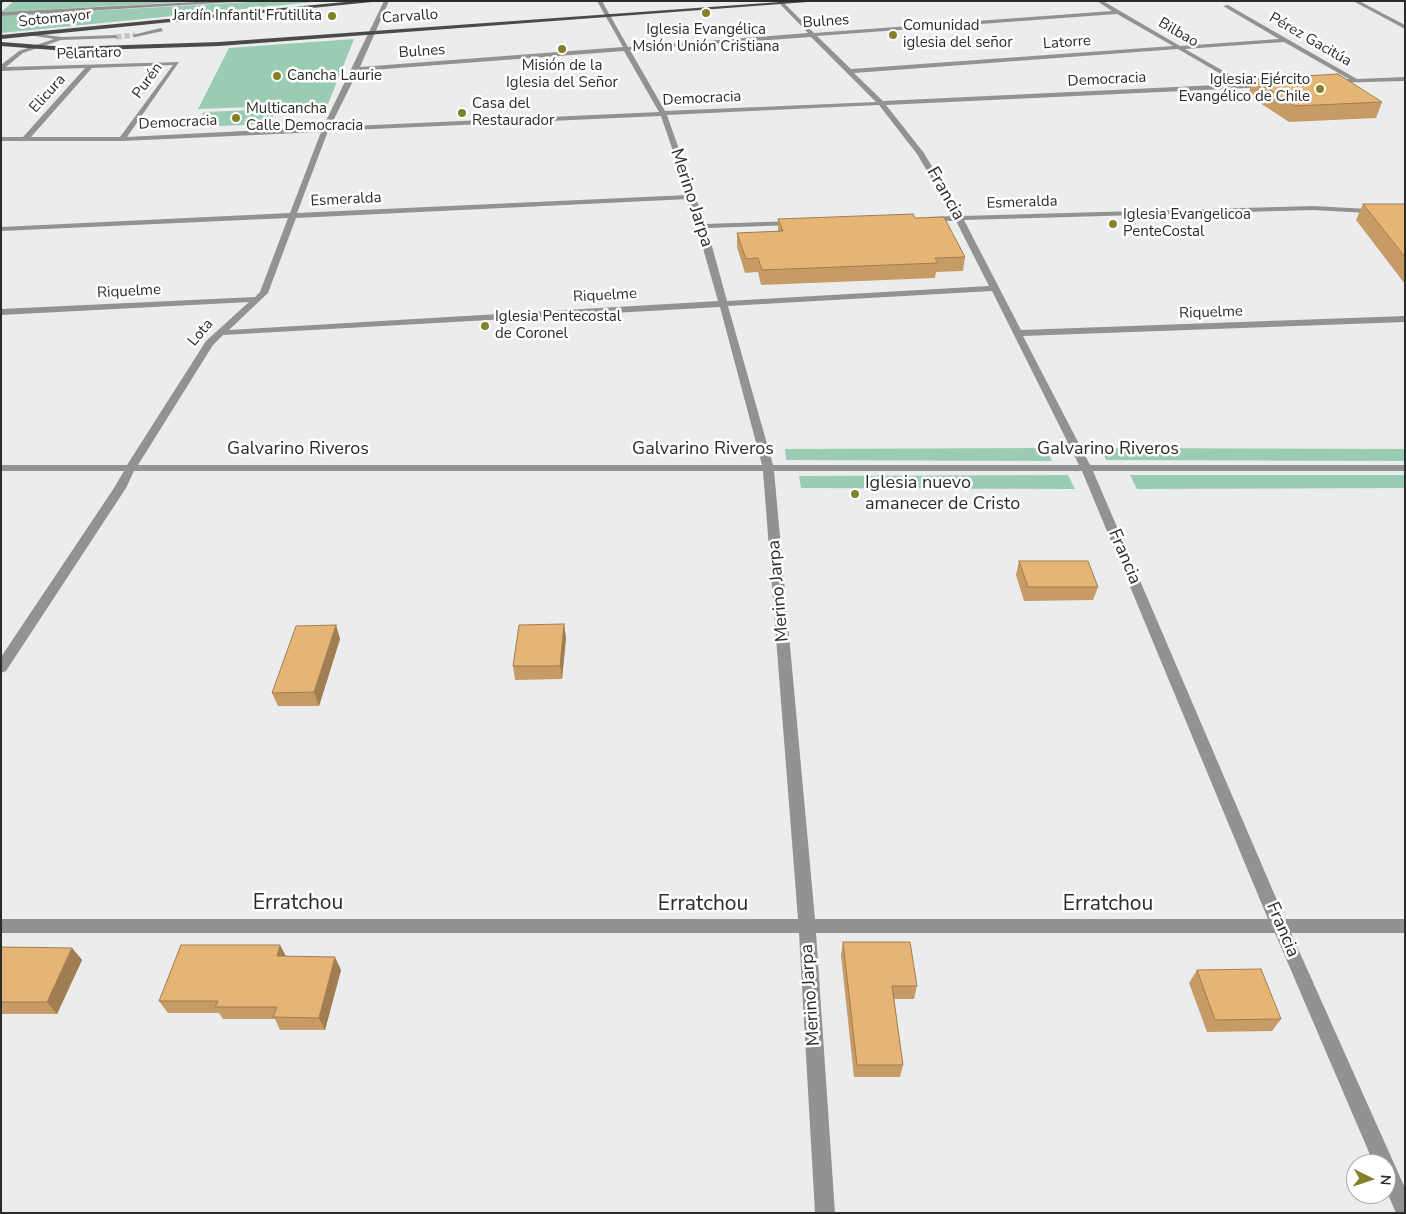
<!DOCTYPE html>
<meta charset="utf-8">
<style>
body{margin:0}
#map{position:relative;width:1406px;height:1214px;overflow:hidden;background:#ebecee;font-family:"Nunito Sans",sans-serif}
canvas{display:block}
.frame{position:absolute;inset:0;border:2px solid #2a2b2b;pointer-events:none}
.north{position:absolute;left:1346px;top:1154px;width:50px;height:50px;box-sizing:border-box;background:#fff;border:1px solid #aaa;border-radius:50%;rotate:94deg;font-size:14px;font-weight:700;line-height:20px;text-align:center;color:#2a2b2b}
.north::after{content:'';display:block;margin:auto;width:18px;height:22px;background:#838129;clip-path:polygon(50% 0,100% 100%,50% 72%,0 100%)}
</style>
<div id="map">
<canvas width="1406" height="1214"></canvas>
<div class="frame"></div>
<div class="north">N</div>
</div>
<script>
const c = document.querySelector('canvas').getContext('2d');
c.lineJoin = 'round';
function fill(path, color) { c.fillStyle = color; c.fill(path, 'evenodd'); }
const shape = rows => new Path2D(rows.map(r => 'M' + r).join(''));
function strokePath(path, color, width, dash) { c.strokeStyle = color; c.lineWidth = width; c.lineCap = dash ? 'butt' : 'round'; c.setLineDash(dash || []); c.stroke(path); }
function drawText(font, color, halo, rows, align = 'center') {
  c.font = font + ' "Nunito Sans",sans-serif'; c.lineWidth = 5; c.setLineDash([]); c.textBaseline = 'middle'; c.strokeStyle = halo; c.fillStyle = color; for (const [text, x, y, turn = 0] of rows) {
    c.save(); c.translate(x, y); c.rotate((+turn || 0) * Math.PI / 180); c.textAlign = isNaN(turn) ? turn : align; if (halo) c.strokeText(text, 0, 0); c.fillText(text, 0, 0); c.restore();
  }
}
fill(shape([
 [14,1,204,1,1,12],
 [267,1,324,1,1,33,1,16],
 [354,39,328,104,198,109,229,48],
 [277,109,269,124,194,127,204,112],
 [1046,448,1052,461,786,460,785,449],
 [1101,448,1405,449,1405,461,1106,460],
 [1068,475,1075,489,801,488,799,476],
 [1130,475,1405,475,1405,488,1137,489]
]), '#99ccb2');
strokePath(shape([
 [116,37,135,35]
]), '#c4c5c7', 5.5, [5.5, 3]);
fill(shape([
 [1,1,5,1,1,4,1,1],
 [215,1,252,1,1,16,1,12,215,1],
 [384,1,389,1,360,67,623,47,597,1,602,1,628,47,808,33,777,1,782,1,814,33,1112,11,1097,1,1103,1,1180,46,1279,39,1223,6,1228,5,1357,79,1405,77,1405,81,1330,83,1332,80,1349,79,1284,42,1185,49,1246,84,1269,84,1267,87,886,105,924,153,961,216,1313,206,1405,211,1405,215,1313,210,964,220,1021,330,1405,316,1405,322,1023,336,1090,465,1405,465,1405,471,1093,471,1285,919,1405,919,1405,933,1291,933,1405,1188,1405,1213,1396,1213,1386,1190,1386,1164,1374,1164,1275,933,816,933,835,1213,815,1213,799,933,1,933,1,919,798,919,763,471,134,471,126,488,6,671,1,673,1,657,114,488,124,471,1,471,1,465,127,465,206,341,249,302,1,315,1,309,255,297,260,292,288,218,1,231,1,227,290,213,321,132,122,141,1,141,1,137,23,137,85,68,1,71,1,65,19,51,54,39,29,35,29,33,62,37,116,35,118,38,61,40,23,53,6,67,179,62,127,137,323,127,384,1],
 [1117,14,1173,46,851,69,817,36,1117,14],
 [811,37,876,102,665,111,630,50,811,37],
 [1178,49,1238,84,883,101,854,73,1178,49],
 [624,51,659,112,330,127,358,71,624,51],
 [173,65,120,137,31,137,92,68,173,65],
 [879,105,917,154,954,216,929,217,925,219,929,221,956,221,989,286,727,301,707,228,794,225,798,223,794,221,705,224,667,115,879,105],
 [661,116,688,195,297,213,328,131,661,116],
 [689,199,718,301,229,330,268,293,296,218,689,199],
 [992,291,1079,465,773,465,728,306,992,291],
 [720,307,762,465,138,465,213,345,223,335,720,307],
 [774,471,1082,471,1268,919,815,919,774,471],
 [1353,1,1359,1,1405,25,1405,29,1353,1],
 [161,28,163,31,135,37,132,35,161,28]
]), '#939292');
fill(shape([
 [355,1,382,1,1,39,1,35,355,1],
 [794,1,821,1,219,46,67,51,1,46,1,42,67,47,219,42,794,1]
]), '#4b4a4b');
fill(shape([
 [1253,79,1382,102,1376,118,1289,122,1248,95],
 [1363,204,1405,204,1405,284,1356,220],
 [915,218,965,257,963,271,936,272,935,278,761,285,758,272,745,273,737,247,737,233,778,231,778,219],
 [1019,561,1098,587,1093,600,1024,601,1016,575],
 [564,624,566,638,562,679,515,680,513,666],
 [336,625,340,639,319,706,278,706,272,693],
 [843,942,917,986,914,999,894,999,903,1065,900,1077,854,1077,841,955],
 [1,947,72,948,82,960,57,1014,1,1014],
 [286,956,341,970,325,1030,280,1030,275,1019,223,1019,219,1013,168,1013,159,1001],
 [1197,970,1281,1019,1272,1031,1207,1032,1189,983]
]), '#c69b65');
fill(shape([
 [564,624,566,638,562,679,560,666],
 [336,625,340,639,319,706,314,692],
 [280,945,287,958,277,956],
 [72,948,82,960,57,1014,47,1002],
 [335,957,341,970,325,1030,319,1018]
]), '#a17e52');
const building = shape([
 [1338,74,1382,102,1295,106,1253,79,1338,74],
 [1363,204,1405,204,1405,257,1363,204],
 [913,214,915,218,944,217,965,257,935,258,938,263,762,270,758,258,746,259,737,233,783,231,778,219,913,214],
 [1019,561,1088,561,1098,587,1028,587,1019,561],
 [564,624,560,666,513,666,519,625,564,624],
 [336,625,314,692,272,693,296,626,336,625],
 [843,942,910,942,917,986,892,986,903,1065,857,1065,843,942],
 [181,945,280,945,277,956,335,957,319,1018,273,1017,277,1007,215,1007,218,1001,159,1001,181,945],
 [1,947,72,948,47,1002,1,1002,1,947],
 [1261,969,1281,1019,1215,1020,1197,970,1261,969]
]);
fill(building, '#e6b475');
strokePath(building, '#a17e52', 1);
for (const [x, y, r, color] of [
 [706,13,5,"#838129"],
 [332,16,5,"#838129"],
 [893,35,5,"#838129"],
 [562,49,5,"#838129"],
 [277,76,5,"#838129"],
 [1320,89,5,"#838129"],
 [462,113,5,"#838129"],
 [236,118,5,"#838129"],
 [1113,224,5,"#838129"],
 [485,326,5,"#838129"],
 [855,494,5,"#838129"]
]) { const dot = new Path2D(); dot.arc(x, y, r, 0, 2 * Math.PI); c.fillStyle = color; c.fill(dot); strokePath(dot, '#fff', 2); }
drawText('15px', '#2a2b2b', '#fff', [
 ["Jardín Infantil Frutillita",322,16,"right"],
 ["Comunidad",903,26],
 ["iglesia del señor",903,43],
 ["Iglesia Evangélica",706,30,"center"],
 ["Msión Unión Cristiana",706,47,"center"],
 ["Misión de la",562,66,"center"],
 ["Iglesia del Señor",562,83,"center"],
 ["Cancha Laurie",287,76],
 ["Iglesia: Ejército",1310,80,"right"],
 ["Evangélico de Chile",1310,97,"right"],
 ["Casa del",472,104],
 ["Restaurador",472,121],
 ["Multicancha",246,109],
 ["Calle Democracia",246,126],
 ["Iglesia Evangelicoa",1123,215],
 ["PenteCostal",1123,232],
 ["Iglesia Pentecostal",495,317],
 ["de Coronel",495,334]
], 'left');
drawText('15px', '#2a2b2b', '#fff', [
 ["Carvallo",410,17,-4],
 ["Sotomayor",55,19,-6],
 ["Bulnes",826,22,-4],
 ["Bilbao",1178,33,30],
 ["Pérez Gacitúa",1310,40,30],
 ["Latorre",1067,43,-4],
 ["Bulnes",422,52,-4],
 ["Pelantaro",89,54,-2],
 ["Democracia",1107,80,-3],
 ["Purén",148,81,-54],
 ["Elicura",48,94,-48],
 ["Democracia",702,99,-3],
 ["Democracia",178,123,-3],
 ["Esmeralda",346,200,-3],
 ["Esmeralda",1022,203,-2],
 ["Riquelme",129,292,-3],
 ["Riquelme",605,296,-3],
 ["Riquelme",1211,313,-2],
 ["Lota",201,333,-50]
]);
drawText('18px', '#2a2b2b', '#fff', [
 ["Francia",945,194,60],
 ["Merino Jarpa",691,198,72],
 ["Galvarino Riveros",298,450],
 ["Galvarino Riveros",703,450],
 ["Galvarino Riveros",1108,450],
 ["Francia",1124,557,67],
 ["Merino Jarpa",779,591,-95],
 ["Francia",1282,930,67],
 ["Merino Jarpa",811,995,-94]
]);
drawText('18px', '#2a2b2b', '#fff', [
 ["Iglesia nuevo",865,484],
 ["amanecer de Cristo",865,505]
], 'left');
drawText('21px', '#2a2b2b', '#fff', [
 ["Erratchou",298,904],
 ["Erratchou",703,905],
 ["Erratchou",1108,905]
]);
</script>
